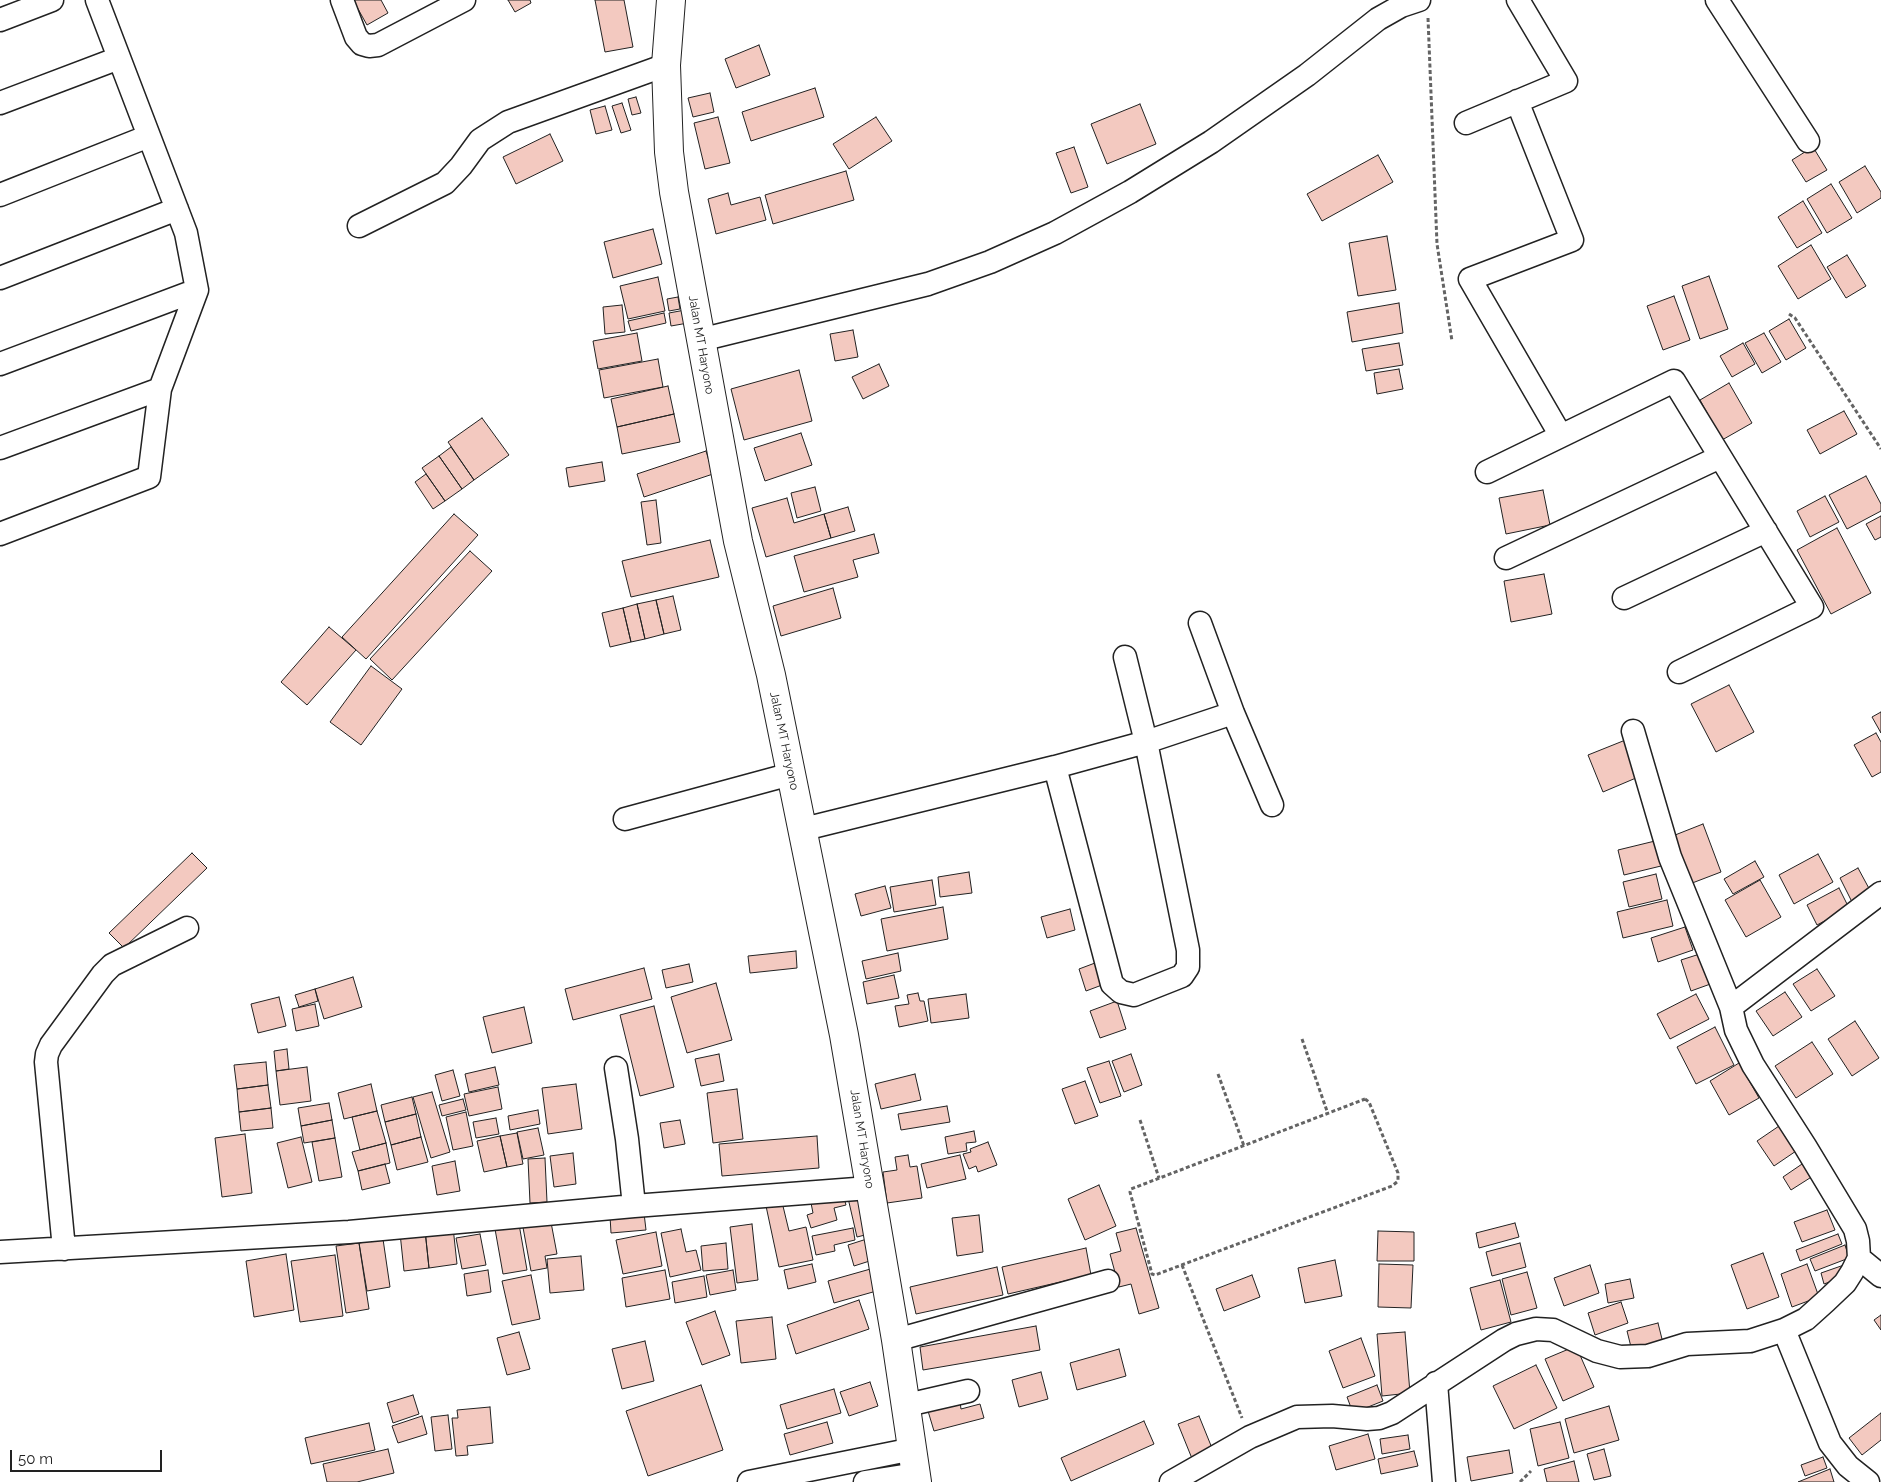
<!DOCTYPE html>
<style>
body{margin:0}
#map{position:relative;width:1881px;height:1482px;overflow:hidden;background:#fff;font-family:Raleway,sans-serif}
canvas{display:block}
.scale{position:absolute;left:10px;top:1450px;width:152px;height:22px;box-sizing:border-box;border:2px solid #222;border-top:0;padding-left:6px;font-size:15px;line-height:18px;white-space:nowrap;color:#222;-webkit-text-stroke:4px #fff;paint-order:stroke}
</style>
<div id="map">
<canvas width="1881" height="1482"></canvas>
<div class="scale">50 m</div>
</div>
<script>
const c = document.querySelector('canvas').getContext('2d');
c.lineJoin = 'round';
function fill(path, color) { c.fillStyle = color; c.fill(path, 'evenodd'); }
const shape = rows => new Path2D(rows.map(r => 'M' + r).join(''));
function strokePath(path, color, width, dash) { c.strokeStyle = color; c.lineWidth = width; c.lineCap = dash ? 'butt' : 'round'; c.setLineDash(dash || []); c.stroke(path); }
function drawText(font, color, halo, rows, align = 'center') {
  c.font = font + ' Raleway,sans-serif'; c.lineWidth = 4; c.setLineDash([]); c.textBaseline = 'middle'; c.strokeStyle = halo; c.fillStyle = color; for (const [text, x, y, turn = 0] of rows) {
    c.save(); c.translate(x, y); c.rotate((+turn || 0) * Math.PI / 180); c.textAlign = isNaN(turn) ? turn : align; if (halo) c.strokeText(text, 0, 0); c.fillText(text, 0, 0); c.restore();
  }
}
const building = shape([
 [353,0,381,0,388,13,367,25,353,0],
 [508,0,530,0,531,3,515,12,508,0],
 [595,0,624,0,633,47,605,52,595,0],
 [759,45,770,75,736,88,725,59,759,45],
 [815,88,824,117,751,141,742,112,815,88],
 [710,93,714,112,693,117,688,98,710,93],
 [636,97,641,113,632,115,628,99,636,97],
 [622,103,631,130,621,133,612,106,622,103],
 [1140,104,1156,144,1107,164,1091,124,1140,104],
 [605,106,612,130,596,134,590,110,605,106],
 [718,117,730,163,705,169,694,123,718,117],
 [876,117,892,141,849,169,833,144,876,117],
 [550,134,563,161,516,184,503,157,550,134],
 [1074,147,1088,187,1071,193,1056,153,1074,147],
 [1813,147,1827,170,1806,182,1792,160,1813,147],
 [1378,155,1393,182,1322,221,1307,194,1378,155],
 [1865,166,1881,192,1881,198,1857,213,1839,182,1865,166],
 [846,171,854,200,773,224,765,195,846,171],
 [1831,184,1852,218,1827,233,1807,199,1831,184],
 [728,193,731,205,760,197,766,220,716,234,708,199,728,193],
 [1803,201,1822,233,1797,248,1778,217,1803,201],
 [653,229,662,264,613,278,604,242,653,229],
 [1387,236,1396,290,1358,296,1349,243,1387,236],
 [1811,245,1831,279,1798,299,1778,266,1811,245],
 [1847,255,1866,286,1846,298,1827,267,1847,255],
 [1709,276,1728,329,1700,339,1682,286,1709,276],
 [658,277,665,311,628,319,620,286,658,277],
 [1674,296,1690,340,1663,350,1647,306,1674,296],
 [678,297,680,309,669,311,667,299,678,297],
 [1399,303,1403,333,1352,342,1347,312,1399,303],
 [622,305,625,332,605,334,603,307,622,305],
 [685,310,688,323,671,326,669,313,685,310],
 [664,313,666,323,631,331,628,321,664,313],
 [1789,319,1806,348,1786,360,1769,331,1789,319],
 [853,330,858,357,835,361,830,334,853,330],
 [637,333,642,361,598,369,593,341,637,333],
 [1764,333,1781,362,1762,373,1745,343,1764,333],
 [1399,343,1403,365,1366,371,1362,349,1399,343],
 [1743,343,1755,364,1732,377,1720,356,1743,343],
 [658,359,663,387,604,398,599,370,658,359],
 [879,364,889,386,863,399,852,377,879,364],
 [1399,369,1403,389,1377,394,1374,373,1399,369],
 [799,370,812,421,744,440,731,389,799,370],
 [1729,383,1752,423,1722,440,1700,400,1729,383],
 [668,386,674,414,617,427,611,399,668,386],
 [1844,411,1857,434,1820,454,1807,430,1844,411],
 [674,414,680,442,622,454,617,427,674,414],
 [482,418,509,455,474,480,448,442,482,418],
 [801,433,812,465,765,481,754,448,801,433],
 [451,447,474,480,462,489,439,456,451,447],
 [706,451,713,474,644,497,637,474,706,451],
 [439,456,462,489,445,501,422,468,439,456],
 [602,462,605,481,569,487,566,468,602,462],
 [426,474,445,501,433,509,415,482,426,474],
 [1866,476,1881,504,1881,511,1847,529,1829,495,1866,476],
 [815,487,821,511,797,518,791,493,815,487],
 [1543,490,1550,525,1506,534,1499,498,1543,490],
 [1825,496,1839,522,1810,537,1797,511,1825,496],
 [787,498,794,523,824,514,831,538,766,557,752,508,787,498],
 [656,500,661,543,647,545,641,502,656,500],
 [848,507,855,531,831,538,824,514,848,507],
 [454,514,478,535,366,659,342,637,454,514],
 [1881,516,1881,537,1875,540,1866,524,1881,516],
 [1837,528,1871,593,1831,614,1797,550,1837,528],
 [874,534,879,553,853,560,858,577,804,592,794,556,874,534],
 [710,540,719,577,631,597,622,561,710,540],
 [470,551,492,571,392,680,370,659,470,551],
 [1544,574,1552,614,1511,622,1504,581,1544,574],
 [833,588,841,618,781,636,773,606,833,588],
 [673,596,681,630,664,634,656,600,673,596],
 [656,600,664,634,645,639,637,604,656,600],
 [637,604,645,639,631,642,623,608,637,604],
 [623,608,631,642,610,647,602,613,623,608],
 [329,627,356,650,307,705,281,682,329,627],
 [371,666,402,689,361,745,330,722,371,666],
 [1729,685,1754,732,1716,752,1691,704,1729,685],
 [1881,712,1881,733,1872,717,1881,712],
 [1876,733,1881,742,1881,772,1872,777,1854,745,1876,733],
 [1628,739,1643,775,1603,792,1588,755,1628,739],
 [1703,824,1721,872,1687,885,1670,837,1703,824],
 [1655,841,1661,866,1624,875,1618,850,1655,841],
 [192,853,207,868,124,948,109,933,192,853],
 [1818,854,1833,882,1794,904,1779,875,1818,854],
 [1755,861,1764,877,1733,894,1724,879,1755,861],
 [1858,868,1872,894,1853,904,1840,878,1858,868],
 [969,872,972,893,940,897,938,877,969,872],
 [1656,874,1662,899,1629,907,1623,882,1656,874],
 [932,880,936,905,894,912,890,887,932,880],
 [1760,880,1781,917,1746,937,1725,900,1760,880],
 [885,886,891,908,861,916,855,894,885,886],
 [1839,888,1849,908,1817,925,1807,905,1839,888],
 [1667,900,1673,926,1623,938,1617,912,1667,900],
 [943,907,948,939,887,951,881,919,943,907],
 [1070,909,1075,930,1047,938,1041,917,1070,909],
 [1685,927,1693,950,1658,962,1651,938,1685,927],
 [796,951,797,968,750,973,748,956,796,951],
 [1706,952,1716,982,1691,991,1681,960,1706,952],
 [898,953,901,971,866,979,862,961,898,953],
 [1103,960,1110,982,1086,991,1079,969,1103,960],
 [689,964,693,982,666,988,662,970,689,964],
 [644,968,652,999,573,1020,565,989,644,968],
 [1817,969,1835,996,1811,1011,1793,984,1817,969],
 [894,975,899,998,867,1004,863,982,894,975],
 [353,977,362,1007,324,1019,315,989,353,977],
 [716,983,732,1040,687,1053,671,997,716,983],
 [315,989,318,1001,299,1007,295,995,315,989],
 [1785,992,1802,1017,1773,1036,1756,1011,1785,992],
 [918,993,920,1001,924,1001,928,1021,899,1027,895,1006,909,1004,907,995,918,993],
 [966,994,969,1018,931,1023,928,999,966,994],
 [1696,994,1709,1019,1670,1039,1657,1014,1696,994],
 [279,997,286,1026,258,1033,251,1004,279,997],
 [1117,1001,1126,1029,1100,1038,1090,1011,1117,1001],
 [315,1004,319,1026,296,1031,292,1009,315,1004],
 [654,1006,674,1087,640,1096,620,1015,654,1006],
 [524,1007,532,1043,492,1053,483,1017,524,1007],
 [1855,1021,1879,1058,1852,1076,1828,1039,1855,1021],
 [1715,1027,1734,1065,1696,1084,1677,1047,1715,1027],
 [1812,1042,1833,1074,1796,1098,1775,1066,1812,1042],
 [287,1049,289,1069,276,1071,274,1051,287,1049],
 [719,1054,724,1081,701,1086,695,1059,719,1054],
 [1131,1054,1142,1085,1124,1092,1112,1061,1131,1054],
 [1109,1061,1121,1096,1100,1103,1087,1068,1109,1061],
 [266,1062,268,1085,237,1089,234,1065,266,1062],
 [1739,1063,1759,1098,1729,1115,1710,1081,1739,1063],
 [307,1067,311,1101,280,1105,276,1071,307,1067],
 [495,1067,499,1085,469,1092,465,1074,495,1067],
 [453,1070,460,1096,442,1101,435,1075,453,1070],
 [915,1074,921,1100,881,1109,875,1084,915,1074],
 [1085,1081,1098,1116,1075,1124,1062,1089,1085,1081],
 [371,1084,377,1111,344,1119,338,1093,371,1084],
 [576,1084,582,1129,548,1134,542,1088,576,1084],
 [268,1085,271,1108,239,1112,237,1089,268,1085],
 [498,1087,502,1109,469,1116,464,1094,498,1087],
 [737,1089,743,1139,713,1143,707,1093,737,1089],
 [432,1092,450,1152,431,1158,413,1097,432,1092],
 [412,1097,416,1114,385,1122,381,1105,412,1097],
 [463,1099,466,1110,442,1116,439,1105,463,1099],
 [329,1103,332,1120,301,1126,298,1108,329,1103],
 [947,1106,950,1122,901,1130,898,1114,947,1106],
 [271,1108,273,1128,241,1131,239,1112,271,1108],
 [538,1110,540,1124,510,1130,508,1116,538,1110],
 [377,1111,386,1143,360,1150,352,1117,377,1111],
 [466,1112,473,1146,453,1150,446,1117,466,1112],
 [416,1114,421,1137,391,1145,385,1122,416,1114],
 [496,1118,499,1134,476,1138,473,1122,496,1118],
 [332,1120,335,1138,304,1143,301,1126,332,1120],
 [680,1120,685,1144,664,1148,660,1123,680,1120],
 [1782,1124,1799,1149,1774,1166,1757,1141,1782,1124],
 [538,1128,544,1155,523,1159,517,1132,538,1128],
 [974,1131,976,1142,966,1143,967,1151,948,1154,945,1137,974,1131],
 [517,1133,523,1164,507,1167,500,1136,517,1133],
 [245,1134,252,1193,222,1197,215,1138,245,1134],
 [500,1136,507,1167,484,1172,477,1141,500,1136],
 [817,1136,819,1168,722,1176,719,1144,817,1136],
 [301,1137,312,1182,288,1188,277,1143,301,1137],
 [421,1137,428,1162,397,1170,391,1145,421,1137],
 [335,1138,342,1177,319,1181,312,1142,335,1138],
 [988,1142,997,1165,978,1172,976,1166,969,1169,963,1154,971,1152,970,1149,988,1142],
 [386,1143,390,1163,358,1171,352,1152,386,1143],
 [573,1153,576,1184,554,1187,550,1156,573,1153],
 [908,1155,910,1167,917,1166,922,1198,887,1203,883,1172,897,1170,895,1157,908,1155],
 [960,1155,966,1179,927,1188,921,1164,960,1155],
 [545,1158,547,1202,530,1203,528,1159,545,1158],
 [455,1161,460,1191,437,1195,432,1166,455,1161],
 [1805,1162,1813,1176,1791,1190,1783,1177,1805,1162],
 [385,1164,390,1183,362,1190,358,1171,385,1164],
 [1099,1185,1116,1226,1085,1240,1068,1199,1099,1185],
 [843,1194,846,1205,834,1208,837,1220,811,1228,807,1215,813,1213,811,1203,843,1194],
 [864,1194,873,1233,857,1237,848,1198,864,1194],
 [782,1202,789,1231,806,1227,813,1260,779,1267,766,1206,782,1202],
 [1827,1210,1835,1230,1802,1242,1794,1222,1827,1210],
 [644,1213,646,1230,611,1233,610,1216,644,1213],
 [979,1215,983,1252,957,1256,952,1218,979,1215],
 [550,1217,557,1254,545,1256,547,1268,531,1271,522,1222,550,1217],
 [1515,1223,1519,1237,1479,1248,1476,1233,1515,1223],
 [519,1224,527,1270,503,1274,495,1229,519,1224],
 [752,1224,758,1280,737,1283,730,1227,752,1224],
 [453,1227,457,1264,429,1268,425,1230,453,1227],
 [853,1228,855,1240,834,1245,835,1251,816,1255,812,1236,853,1228],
 [1136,1228,1159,1308,1139,1314,1131,1284,1119,1287,1110,1254,1121,1251,1116,1233,1136,1228],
 [681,1229,686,1252,696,1250,701,1270,670,1277,661,1233,681,1229],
 [425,1230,429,1268,404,1271,400,1233,425,1230],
 [1378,1231,1414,1232,1414,1261,1377,1261,1378,1231],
 [656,1232,662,1266,623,1274,616,1240,656,1232],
 [480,1234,486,1265,462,1269,456,1238,480,1234],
 [1838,1234,1842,1244,1800,1261,1796,1250,1838,1234],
 [873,1237,879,1258,854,1266,848,1245,873,1237],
 [383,1239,390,1287,367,1291,359,1243,383,1239],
 [359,1243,369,1309,346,1313,336,1246,359,1243],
 [726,1243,728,1269,703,1271,701,1246,726,1243],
 [1520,1243,1526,1267,1492,1276,1486,1252,1520,1243],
 [1845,1245,1849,1258,1815,1271,1810,1259,1845,1245],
 [1086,1248,1091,1275,1008,1294,1002,1267,1086,1248],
 [1763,1253,1779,1297,1747,1309,1731,1265,1763,1253],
 [286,1254,294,1310,254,1317,246,1261,286,1254],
 [335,1255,343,1316,300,1322,291,1261,335,1255],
 [581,1256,584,1290,550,1293,547,1259,581,1256],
 [1335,1260,1342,1296,1305,1303,1298,1268,1335,1260],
 [812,1264,816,1282,788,1289,784,1270,812,1264],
 [1379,1264,1413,1265,1411,1308,1378,1307,1379,1264],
 [1807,1264,1819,1297,1792,1307,1781,1274,1807,1264],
 [1590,1265,1599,1293,1564,1306,1554,1278,1590,1265],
 [1844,1265,1848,1275,1824,1284,1821,1273,1844,1265],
 [997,1267,1003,1295,916,1314,910,1287,997,1267],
 [874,1268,880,1290,834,1303,828,1281,874,1268],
 [488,1270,491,1292,467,1296,464,1274,488,1270],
 [665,1270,670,1299,626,1307,622,1278,665,1270],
 [733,1270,736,1290,710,1295,706,1275,733,1270],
 [1527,1272,1537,1308,1511,1315,1502,1279,1527,1272],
 [531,1275,540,1319,512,1325,502,1281,531,1275],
 [1252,1275,1260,1297,1224,1311,1216,1289,1252,1275],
 [704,1276,707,1297,675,1303,672,1282,704,1276],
 [1630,1279,1634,1298,1608,1303,1605,1284,1630,1279],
 [1500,1280,1511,1322,1481,1330,1470,1288,1500,1280],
 [859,1300,869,1329,796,1354,787,1325,859,1300],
 [1621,1302,1628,1323,1595,1335,1588,1313,1621,1302],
 [715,1311,730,1355,702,1365,686,1322,715,1311],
 [1881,1315,1881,1330,1874,1320,1881,1315],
 [772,1317,776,1359,741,1363,736,1321,772,1317],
 [1658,1323,1664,1347,1633,1355,1627,1331,1658,1323],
 [1036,1326,1040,1350,923,1370,920,1347,1036,1326],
 [519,1332,530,1369,507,1375,497,1338,519,1332],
 [1405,1332,1410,1393,1382,1396,1377,1334,1405,1332],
 [1361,1338,1375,1376,1343,1388,1329,1351,1361,1338],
 [645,1341,654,1381,622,1389,612,1349,645,1341],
 [1576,1346,1594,1387,1563,1401,1545,1359,1576,1346],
 [1119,1349,1126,1376,1077,1390,1070,1363,1119,1349],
 [1536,1365,1557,1408,1514,1429,1493,1386,1536,1365],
 [1041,1372,1048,1399,1019,1407,1012,1380,1041,1372],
 [870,1382,878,1406,849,1416,840,1392,870,1382],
 [701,1385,723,1450,648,1476,626,1411,701,1385],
 [1377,1385,1383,1401,1353,1413,1347,1397,1377,1385],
 [834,1389,841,1413,787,1429,780,1405,834,1389],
 [413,1395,419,1414,393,1423,387,1403,413,1395],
 [960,1402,961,1409,980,1404,984,1418,934,1431,928,1411,960,1402],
 [1609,1406,1619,1440,1574,1453,1565,1419,1609,1406],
 [490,1407,493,1443,467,1446,468,1455,456,1456,452,1418,458,1418,457,1410,490,1407],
 [1881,1413,1881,1440,1862,1455,1849,1438,1881,1413],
 [448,1415,452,1449,435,1451,431,1417,448,1415],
 [422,1416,427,1434,398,1443,392,1426,422,1416],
 [1199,1416,1214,1453,1193,1461,1178,1424,1199,1416],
 [1144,1421,1154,1444,1071,1481,1061,1458,1144,1421],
 [827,1422,833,1443,790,1455,784,1434,827,1422],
 [1560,1422,1569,1458,1538,1466,1530,1429,1560,1422],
 [369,1423,375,1450,311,1464,305,1438,369,1423],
 [1368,1434,1375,1459,1336,1470,1329,1446,1368,1434],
 [1408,1435,1410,1449,1382,1454,1380,1439,1408,1435],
 [388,1449,394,1473,357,1482,327,1482,323,1464,388,1449],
 [1604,1449,1611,1476,1594,1480,1587,1454,1604,1449],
 [1509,1450,1513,1473,1471,1481,1467,1457,1509,1450],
 [1414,1451,1418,1466,1381,1474,1378,1459,1414,1451],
 [1823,1457,1827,1468,1805,1476,1801,1465,1823,1457],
 [1574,1461,1579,1482,1547,1482,1544,1469,1574,1461],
 [1830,1469,1834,1482,1798,1482,1830,1469]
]);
fill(building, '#f3c9c0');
strokePath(building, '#222', 1);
const minor = shape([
 [342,0,356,37,362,44,369,46,378,45,464,0],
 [1717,0,1808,141],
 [0,20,52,0],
 [1517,101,1572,240,1470,279,1561,436],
 [0,103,119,58],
 [1466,123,1566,81,1518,0],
 [0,195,149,136],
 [359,226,445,183,461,166,480,140,508,122,666,65],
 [0,278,177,209],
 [700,340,928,284,990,262,1055,233,1130,192,1211,142,1307,75,1378,19,1401,6,1419,0],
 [0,364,197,290],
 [0,448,160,389],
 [1487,472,1674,381,1812,607,1679,672],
 [0,534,149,477,160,389,197,290,186,233,97,0],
 [1506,558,1720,457],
 [1624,598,1766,531],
 [1200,623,1233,713,1272,805],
 [1633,731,1670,857,1731,1007],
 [1055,767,1112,984,1121,992,1134,995,1182,976,1188,967,1188,950,1146,742,1125,657],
 [625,819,791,774],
 [804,829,1055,767,1146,742,1233,713],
 [616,1068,627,1139,634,1206],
 [64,1249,46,1062,47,1054,51,1045,103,974,112,965,187,928],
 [0,1252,349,1232,634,1206,869,1188],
 [1859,1258,1881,1276],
 [1784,1330,1830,1443,1848,1466,1868,1482],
 [896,1340,1108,1281],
 [1436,1383,1444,1482],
 [907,1405,968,1391],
 [749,1482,913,1449],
 [865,1482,916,1474],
 [1171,1482,1250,1437,1297,1417,1332,1416,1367,1419,1379,1418,1392,1413,1504,1340,1516,1334,1536,1329,1553,1330,1597,1351,1620,1357,1648,1356,1687,1344,1750,1341,1784,1330,1806,1319,1826,1301,1845,1283,1852,1272,1859,1258,1858,1241,1855,1229,1805,1146,1753,1065,1736,1030,1731,1007,1881,893]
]);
const major = shape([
 [671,0,666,65,669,152,674,192,738,541,771,675,844,1035,896,1340,917,1482]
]);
strokePath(minor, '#222', 25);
strokePath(major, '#222', 30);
strokePath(shape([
 [1428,18,1437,244,1452,341],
 [1789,314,1795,318,1881,449],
 [1302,1039,1328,1114],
 [1218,1074,1244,1146],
 [1365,1099,1369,1102,1398,1173,1398,1180,1397,1182,1392,1186,1155,1275,1152,1274,1130,1192,1131,1189,1365,1099],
 [1140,1120,1159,1178],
 [1182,1265,1242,1418],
 [1520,1482,1531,1471]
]), '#646464', 3, [4, 2.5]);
strokePath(minor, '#fff', 22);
strokePath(major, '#fff', 28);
drawText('12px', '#222', '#fff', [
 ["Jalan MT Haryono",701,345,80],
 ["Jalan MT Haryono",784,741,78],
 ["Jalan MT Haryono",862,1139,81]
]);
</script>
